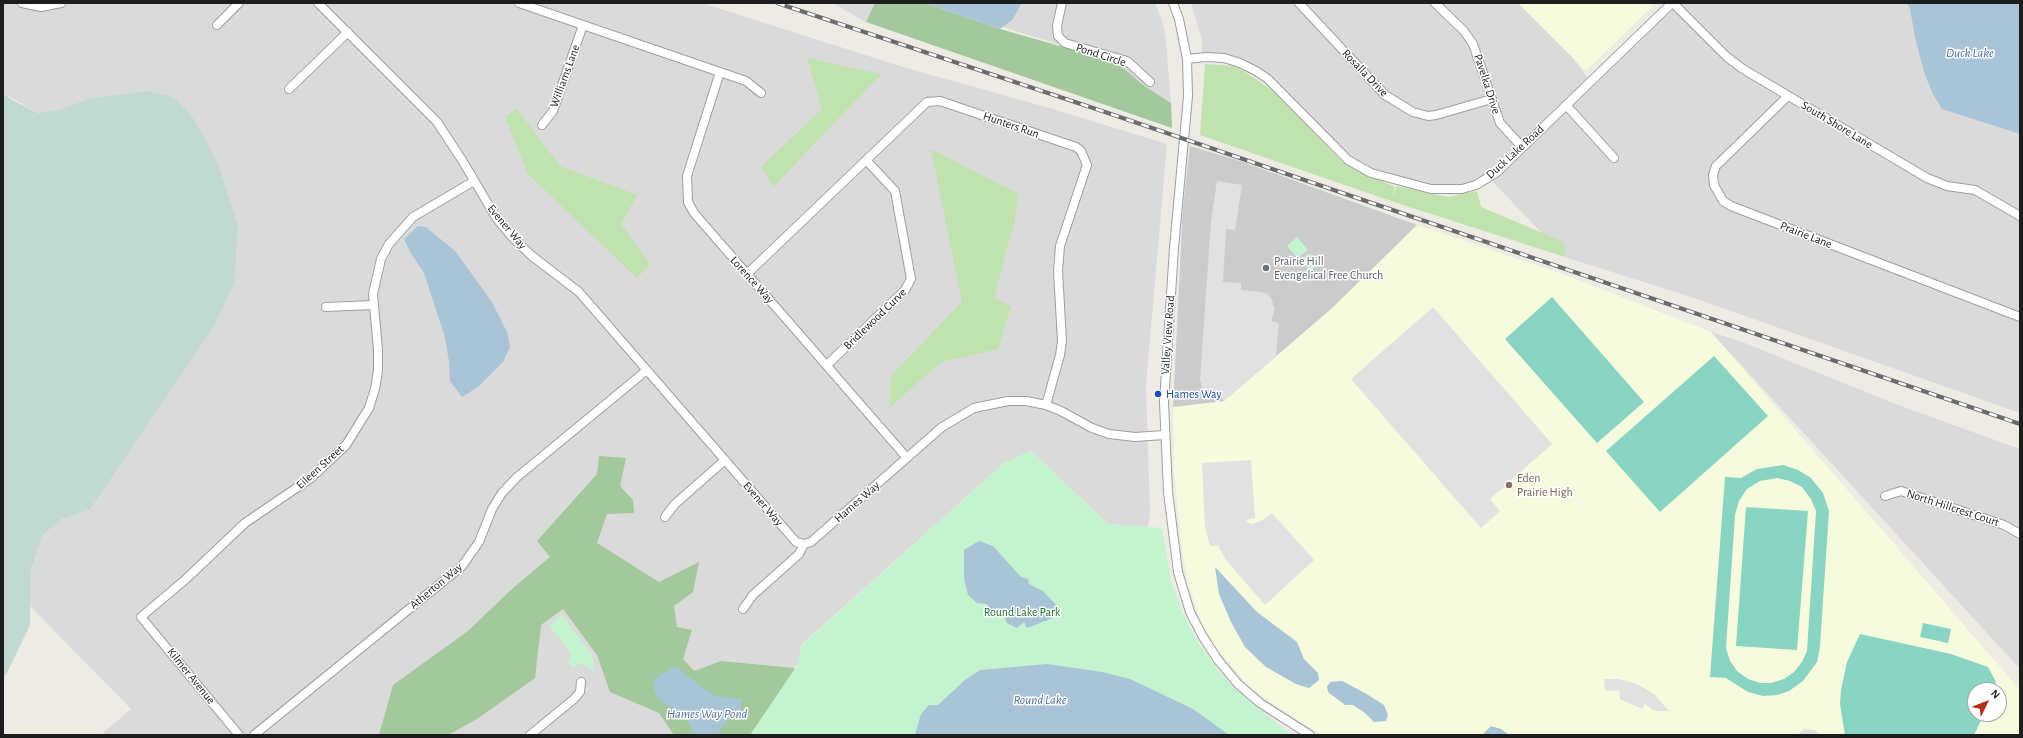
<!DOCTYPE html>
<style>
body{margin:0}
#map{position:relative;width:2023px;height:738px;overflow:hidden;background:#edebe4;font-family:"Alegreya Sans",sans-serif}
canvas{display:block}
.frame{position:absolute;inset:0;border:4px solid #1d1d1d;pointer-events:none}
.north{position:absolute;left:1967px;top:682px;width:40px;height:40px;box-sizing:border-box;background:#fff;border:1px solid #a5a5a5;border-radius:50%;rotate:47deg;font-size:11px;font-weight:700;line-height:16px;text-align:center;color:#1d1d1d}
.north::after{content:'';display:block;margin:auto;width:14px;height:18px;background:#b42f15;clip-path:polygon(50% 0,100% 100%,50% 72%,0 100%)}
</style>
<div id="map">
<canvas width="2023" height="738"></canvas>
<div class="frame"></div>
<div class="north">N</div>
</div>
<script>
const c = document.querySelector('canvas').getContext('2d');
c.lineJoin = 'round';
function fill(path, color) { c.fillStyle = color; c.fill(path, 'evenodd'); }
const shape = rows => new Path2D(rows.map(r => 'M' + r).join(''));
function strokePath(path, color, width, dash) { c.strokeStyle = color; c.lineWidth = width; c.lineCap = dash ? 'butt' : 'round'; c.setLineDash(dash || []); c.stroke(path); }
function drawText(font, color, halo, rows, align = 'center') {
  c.font = font + ' "Alegreya Sans",sans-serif'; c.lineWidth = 3; c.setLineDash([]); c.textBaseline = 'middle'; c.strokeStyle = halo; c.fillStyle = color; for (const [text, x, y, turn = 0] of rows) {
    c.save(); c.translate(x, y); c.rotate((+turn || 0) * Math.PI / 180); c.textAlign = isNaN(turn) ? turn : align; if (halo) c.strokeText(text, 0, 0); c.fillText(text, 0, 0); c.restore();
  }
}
fill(shape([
 [3,3,702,3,903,67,1046,107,1167,144,1146,385,1150,514,1148,527,1108,524,1031,451,1004,463,801,645,798,664,725,724,723,735,533,735,600,679,525,735,101,735,131,709,30,606,30,574,42,536,62,519,90,510,213,328,88,99,58,110,38,113,3,93],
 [832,3,875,3,866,22],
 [925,3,1155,3,1163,23,1166,41,1171,103,1143,86,1116,62],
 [1191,3,1518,3,1572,57,1590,81,1673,3,1913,3,2020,127,2020,413,1697,299,1565,257,1488,177,1446,190,1360,167,1256,71,1230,60,1202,57,1202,40],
 [1711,332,1745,343,1898,405,2020,449,2020,669]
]), '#dbdada');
fill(shape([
 [1518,3,1656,3,1586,71],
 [1417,225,1568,276,1711,332,2020,690,2020,735,1322,735,1270,702,1248,685,1215,646,1200,619,1189,587,1183,557,1174,473,1173,407,1224,401,1331,309],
 [1975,690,1999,690,1999,714,1975,714]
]), '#f6fbde');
fill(shape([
 [1190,146,1243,162,1417,225,1331,309,1224,401,1173,407,1183,207]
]), '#cbcbcb');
fill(shape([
 [807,58,881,74,773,187,761,167,822,109],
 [1205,64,1236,66,1272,90,1342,162,1395,187,1392,198,1397,186,1447,197,1477,191,1481,207,1564,242,1565,257,1391,201,1200,135],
 [517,109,560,166,637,195,621,224,650,264,637,278,528,174,505,117],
 [931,149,1018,194,1015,219,994,298,1011,307,998,349,941,362,890,407,890,377,962,302]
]), '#bfe2ae');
fill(shape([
 [875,3,925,3,1000,29,1116,62,1143,85,1171,103,1172,128,866,22],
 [599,456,626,458,620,486,633,500,634,513,607,514,597,543,659,582,699,562,693,592,674,606,677,627,692,630,683,659,694,671,721,661,794,668,842,735,674,735,659,713,610,692,597,655,563,609,541,625,535,678,477,719,448,735,379,735,393,685,468,631,513,588,550,557,537,541,597,474]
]), '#a2c89c');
fill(shape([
 [147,91,174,97,193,118,217,161,238,226,234,284,213,328,90,510,62,519,42,536,30,574,30,625,7,673,3,677,3,93,12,100,38,113,58,110,88,99]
]), '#c2d9d2');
fill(shape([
 [1297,237,1308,250,1297,258,1287,246],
 [1310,254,1313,255,1315,266,1311,272,1300,259],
 [1031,451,1108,524,1162,528,1171,581,1182,612,1198,642,1220,673,1232,686,1291,735,750,735,798,664,801,646,1004,463],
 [562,615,592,655,595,672,582,663,572,668,568,662,572,654,549,626]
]), '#c4f3d0');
fill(shape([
 [1552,297,1644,402,1597,443,1505,339],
 [1714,356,1768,416,1660,512,1606,451],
 [1783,465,1798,470,1811,478,1823,493,1829,511,1820,646,1817,662,1803,681,1789,691,1777,695,1763,696,1748,692,1726,678,1710,677,1725,477,1741,478,1757,469],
 [1777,478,1790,481,1802,487,1811,499,1816,511,1807,651,1802,662,1794,672,1784,679,1771,683,1760,683,1748,679,1737,671,1730,661,1726,648,1735,515,1739,501,1747,489,1760,481],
 [1746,507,1808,511,1797,650,1736,646],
 [1923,623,1951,629,1948,643,1920,637],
 [1860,634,1951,654,1988,667,1996,682,1993,690,1975,690,1975,714,1984,714,1974,735,1845,735,1840,704,1841,690,1847,662]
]), '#89d4c3');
fill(shape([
 [1217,181,1242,185,1235,230,1226,229,1223,282,1241,283,1241,290,1262,292,1267,294,1271,298,1275,309,1271,321,1279,323,1276,356,1224,401,1216,392,1204,392,1200,380,1211,221],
 [1433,307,1552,444,1490,499,1500,511,1481,528,1351,379],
 [1251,460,1255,518,1247,519,1247,522,1252,524,1261,521,1272,513,1314,560,1265,605,1226,560,1218,545,1210,546,1205,527,1202,463],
 [1604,679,1619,679,1637,684,1654,694,1669,711,1654,711,1645,704,1642,709,1620,699,1619,691,1605,690],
 [1804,729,1815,730,1819,735,1797,735]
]), '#e1e1e1');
fill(shape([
 [925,3,1021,3,1021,4,1013,19,1000,29],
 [1907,3,2020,3,2020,134,1942,109,1933,94,1925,75,1916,42,1910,9],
 [418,226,426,227,456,252,492,302,507,332,510,347,503,362,478,387,462,397,450,381,449,362,445,337,424,273,410,252,404,239],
 [979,541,993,546,1021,577,1028,579,1029,584,1043,591,1059,608,1053,618,1027,628,1024,622,1017,628,1007,623,1004,615,990,613,987,604,977,603,968,595,964,578,964,550],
 [1215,567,1257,612,1297,642,1304,659,1318,673,1319,680,1309,688,1296,684,1266,667,1245,647,1231,622,1219,594],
 [1047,664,1102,672,1130,679,1193,709,1229,735,915,735,921,714,929,705,938,705,965,680,980,670],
 [675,666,707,691,717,696,742,699,741,709,727,721,717,735,695,735,687,720,660,700,654,691,654,679],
 [1342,681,1365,693,1384,705,1388,715,1386,721,1374,722,1365,713,1353,705,1345,705,1328,692,1327,687,1330,682],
 [1491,726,1501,729,1509,735,1482,735]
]), '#a8c4d6');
const minor = shape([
 [22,3,41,7,61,3],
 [318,3,437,122,462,160,497,219,513,238,532,256,579,292,796,542,804,544],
 [519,3,746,81,761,93],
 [1062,3,1057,26,1058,36,1065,43,1127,61,1150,82],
 [1173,3,1179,19,1187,59,1188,96,1174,248,1164,402,1168,492,1178,572,1190,612,1203,637,1218,660,1238,684,1260,703,1310,735],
 [1299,3,1385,95,1413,112,1428,116,1436,115,1492,99],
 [1435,3,1464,31,1473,44,1500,123,1522,147],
 [1673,3,1727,57,1743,69,1927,178,1947,186,1975,190,2020,216],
 [217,25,239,3],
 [1187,59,1206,57,1224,58,1240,63,1256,71,1268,79,1348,160,1371,173,1431,189,1462,189,1476,185,1497,172,1672,3],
 [720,72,687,176,688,202,694,213,907,458],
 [289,89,348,32],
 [1788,96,1716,166,1713,175,1714,185,1723,201,1731,206,2020,317],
 [1566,105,1614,158],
 [542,125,553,111,583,25],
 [747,274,927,102,940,101,1076,147,1081,151,1087,165,1060,246,1058,271,1062,341,1060,355,1046,405],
 [326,307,373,305],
 [827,365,905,290,911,279,895,191,866,160],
 [1885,496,1901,491,2004,525,2020,534],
 [665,517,675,504,725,460],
 [743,609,753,595,799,554,804,544,811,542,942,427,974,408,1008,401,1026,401,1046,405,1061,411,1092,428,1109,434,1135,437,1164,435],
 [239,735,141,617,186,579,245,523,311,478,346,445,369,408,375,389,378,370,378,350,373,294,381,259,389,244,413,217,474,181],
 [254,735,462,566,479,542,492,509,502,493,516,478,647,370],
 [530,735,574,699,580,692,581,682]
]);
strokePath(minor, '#9e9e9e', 10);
strokePath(minor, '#fff', 8);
const rail = shape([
 [777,3,1108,113,2020,424]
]);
strokePath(rail, '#6b6b6b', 4);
strokePath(rail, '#fff', 2.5, [8]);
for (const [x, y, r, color] of [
 [1266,268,4,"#6b7280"],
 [1158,394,4,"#1a4fb4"],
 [1509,485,4,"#8d6e63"]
]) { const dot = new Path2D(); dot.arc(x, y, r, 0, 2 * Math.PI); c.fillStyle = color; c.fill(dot); strokePath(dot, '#fff', 1.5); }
drawText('12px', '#1d1d1d', '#fff', [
 ["Pond Circle",1101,55,18],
 ["Rosalla Drive",1365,73,46],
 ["Williams Lane",565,76,-70],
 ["Pavelka Drive",1487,84,72],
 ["Hunters Run",1011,125,19],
 ["South Shore Lane",1837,125,31],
 ["Duck Lake Road",1515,152,-42],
 ["Evener Way",507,227,50],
 ["Prairie Lane",1806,235,21],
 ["Lorence Way",752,280,48],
 ["Bridlewood Curve",875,319,-44],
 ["Valley View Road",1168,335,-86],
 ["Eileen Street",320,467,-42],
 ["Hames Way",857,502,-41],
 ["Evener Way",763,504,49],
 ["North Hillcrest Court",1953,508,18],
 ["Atherton Way",436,586,-40],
 ["Kilmer Avenue",191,676,51]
]);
drawText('12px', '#5b616d', '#fff', [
 ["Prairie Hill",1274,261],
 ["Evengelical Free Church",1274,275]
], 'left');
drawText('12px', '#164399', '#fff', [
 ["Hames Way",1166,394]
], 'left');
drawText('12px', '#785e54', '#fff', [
 ["Eden",1517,478],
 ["Prairie High",1517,492]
], 'left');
drawText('12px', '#176f2d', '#fff', [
 ["Round Lake Park",1022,612]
]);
drawText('italic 13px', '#546ea2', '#fff', [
 ["Duck Lake",1970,53],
 ["Round Lake",1040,700],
 ["Hames Way Pond",707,714]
]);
</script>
